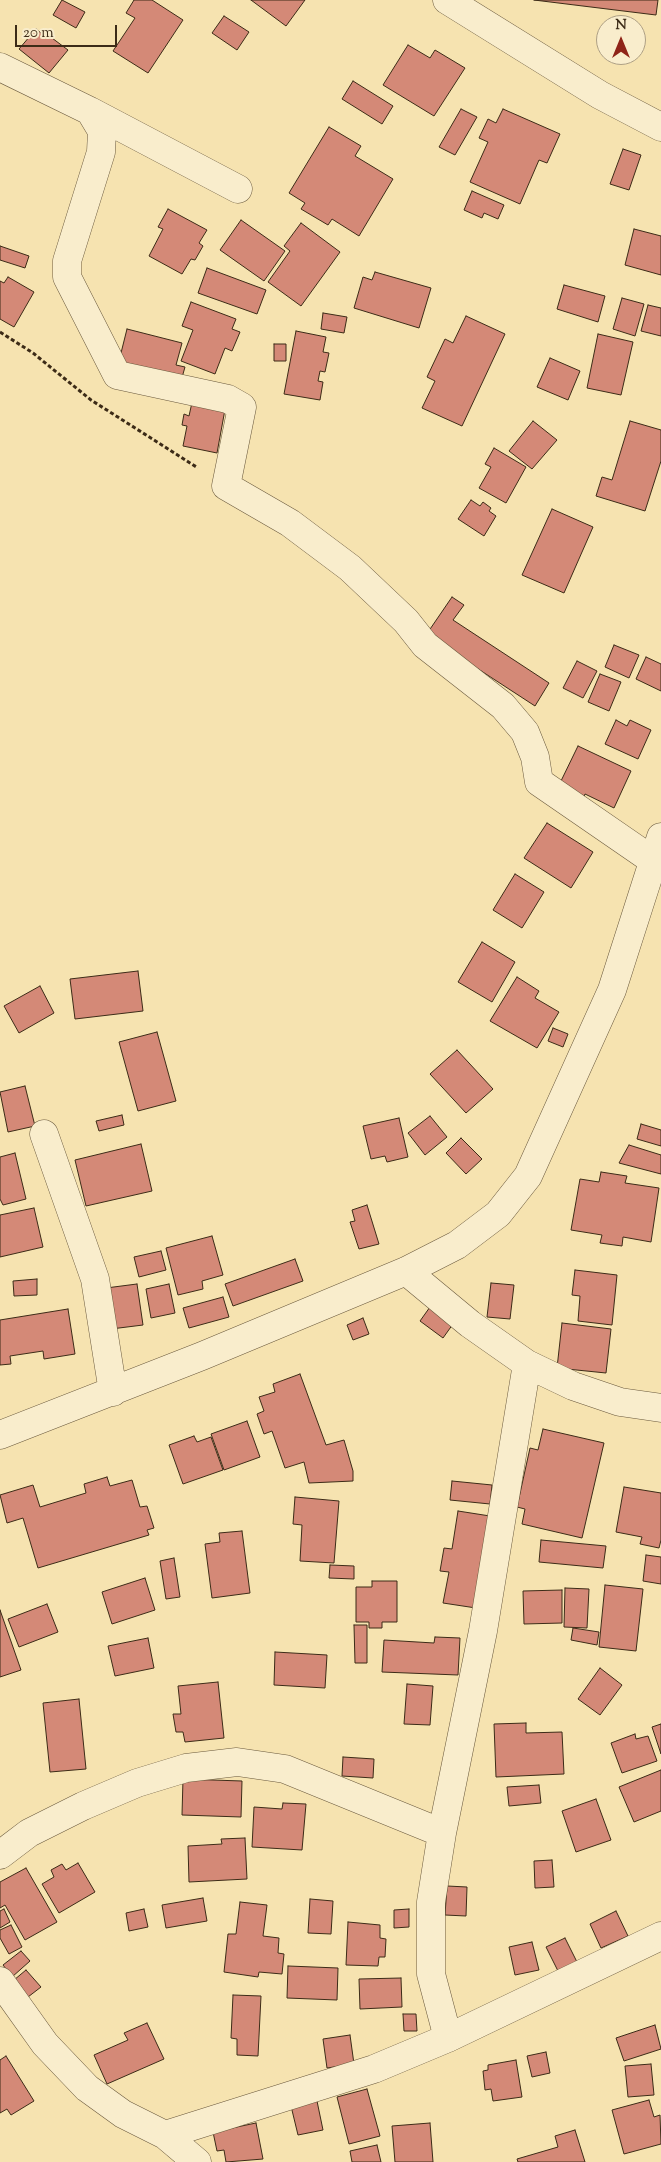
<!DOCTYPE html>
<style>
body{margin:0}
#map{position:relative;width:661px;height:2162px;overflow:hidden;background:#f6e3b0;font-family:"Sorts Mill Goudy",serif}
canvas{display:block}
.north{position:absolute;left:596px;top:15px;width:50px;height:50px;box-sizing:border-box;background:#f9edcc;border:1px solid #ad9f84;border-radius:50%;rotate:0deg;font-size:14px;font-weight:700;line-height:20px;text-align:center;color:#3c2b17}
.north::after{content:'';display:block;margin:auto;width:18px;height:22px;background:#8f2418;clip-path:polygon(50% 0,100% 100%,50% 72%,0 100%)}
.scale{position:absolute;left:15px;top:25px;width:102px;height:22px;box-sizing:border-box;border:2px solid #3c2b17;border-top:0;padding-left:6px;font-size:15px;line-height:18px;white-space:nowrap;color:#3c2b17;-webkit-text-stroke:4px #f9edcc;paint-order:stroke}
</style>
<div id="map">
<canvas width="661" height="2162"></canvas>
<div class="north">N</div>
<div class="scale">20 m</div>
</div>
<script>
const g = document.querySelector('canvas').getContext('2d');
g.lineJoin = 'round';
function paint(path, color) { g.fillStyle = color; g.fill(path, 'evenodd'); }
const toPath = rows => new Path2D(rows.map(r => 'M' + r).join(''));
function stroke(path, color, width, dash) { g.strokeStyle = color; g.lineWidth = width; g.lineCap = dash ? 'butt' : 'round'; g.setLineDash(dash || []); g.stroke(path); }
const building = toPath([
 [62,0,85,12,76,28,53,15,62,0],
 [134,0,152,0,183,20,148,73,113,51,135,18,126,13,134,0],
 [251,0,305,0,286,26,251,0],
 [534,0,658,0,656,15,534,0],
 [224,16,249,32,237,50,212,33,224,16],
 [36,29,46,37,48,35,68,50,49,73,19,49,36,29],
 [408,45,430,58,435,50,465,68,434,116,383,85,408,45],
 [353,81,393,106,382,124,342,99,353,81],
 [461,109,477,117,455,155,439,147,461,109],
 [503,109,560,134,547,163,539,160,520,204,470,182,488,142,479,138,488,119,496,123,503,109],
 [329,127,361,146,355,156,393,179,359,236,332,219,328,225,301,209,305,203,289,193,329,127],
 [623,149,641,155,629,190,610,184,623,149],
 [472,191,504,205,498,219,484,213,482,218,464,210,472,191],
 [168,209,207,230,199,243,203,246,195,260,191,259,182,274,149,256,163,229,158,227,168,209],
 [241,220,285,251,264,281,220,250,241,220],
 [301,223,340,252,301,306,268,282,290,251,284,246,301,223],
 [634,229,661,236,661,275,625,265,634,229],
 [0,246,29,256,25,268,0,260,0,246],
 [207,268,266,290,257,314,198,293,207,268],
 [375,272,431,288,419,328,354,308,363,277,372,280,375,272],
 [8,277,34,292,14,327,0,319,0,281,4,283,8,277],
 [564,285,605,296,598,322,557,309,564,285],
 [622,298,644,304,635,336,613,329,622,298],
 [191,302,236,319,232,329,240,332,232,351,225,348,215,374,181,361,193,330,182,326,191,302],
 [648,305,661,308,661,336,641,331,648,305],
 [323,313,347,317,344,333,321,329,323,313],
 [466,316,505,334,462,426,422,408,435,381,427,377,445,339,453,343,466,316],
 [127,329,182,343,176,365,185,367,181,381,118,365,127,329],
 [296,331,326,337,323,352,329,353,325,372,320,371,318,381,323,382,320,400,284,394,296,331],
 [598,334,633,342,621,395,587,388,598,334],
 [274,344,286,344,286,361,274,361,274,344],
 [550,358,580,371,568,400,537,387,550,358],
 [193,398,226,404,217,453,183,446,187,426,182,425,184,414,189,416,193,398],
 [533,421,557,440,532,469,509,451,533,421],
 [630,421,661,430,661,461,645,511,596,496,602,477,612,480,630,421],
 [494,448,526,467,506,503,479,488,491,467,485,464,494,448],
 [471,500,480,506,483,502,491,508,489,511,496,516,484,536,458,519,471,500],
 [552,509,593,527,564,593,522,575,552,509],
 [452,597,464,605,453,620,549,683,535,706,426,635,452,597],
 [614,645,639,655,629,678,605,667,614,645],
 [646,657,661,664,661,691,636,679,646,657],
 [577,661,597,671,583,698,563,688,577,661],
 [600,674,621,682,609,711,588,702,600,674],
 [616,720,627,726,630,720,651,730,638,759,605,744,616,720],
 [578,746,631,771,614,808,585,794,583,799,560,783,578,746],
 [547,823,593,852,571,888,524,858,547,823],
 [515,874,544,892,522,928,493,910,515,874],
 [482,942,515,962,492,1002,458,982,482,942],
 [138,971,143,1011,75,1019,70,979,138,971],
 [517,977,539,991,535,998,559,1012,537,1048,490,1021,517,977],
 [40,986,54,1013,19,1033,4,1006,40,986],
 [553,1028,568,1034,563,1047,548,1041,553,1028],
 [157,1032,176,1101,138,1111,119,1042,157,1032],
 [457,1050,493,1089,466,1113,430,1074,457,1050],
 [25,1086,35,1126,8,1132,0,1092,25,1086],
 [122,1115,124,1125,99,1131,96,1121,122,1115],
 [430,1116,447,1137,425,1155,408,1133,430,1116],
 [399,1118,408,1157,387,1162,385,1156,371,1159,363,1126,399,1118],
 [641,1124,661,1130,661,1146,637,1139,641,1124],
 [461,1138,482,1159,466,1174,446,1153,461,1138],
 [141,1144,152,1191,86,1206,75,1160,141,1144],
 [629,1145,661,1155,661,1174,619,1163,629,1145],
 [15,1153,26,1199,3,1205,0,1199,0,1157,15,1153],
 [601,1172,627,1176,625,1183,659,1188,651,1242,623,1237,622,1246,600,1243,602,1235,571,1230,580,1179,599,1182,601,1172],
 [367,1205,379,1244,359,1249,350,1222,355,1221,352,1210,367,1205],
 [34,1208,43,1247,0,1257,0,1215,34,1208],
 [212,1236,223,1275,202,1281,203,1289,178,1295,166,1248,212,1236],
 [161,1251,166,1270,139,1277,134,1257,161,1251],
 [295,1259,303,1281,233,1306,225,1284,295,1259],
 [575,1270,617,1275,612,1325,578,1321,580,1296,572,1295,575,1270],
 [37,1279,37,1295,14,1296,13,1281,37,1279],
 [491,1283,514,1285,510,1319,487,1317,491,1283],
 [137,1284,143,1325,111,1329,106,1288,137,1284],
 [169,1284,175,1313,151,1318,146,1289,169,1284],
 [223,1297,229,1317,189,1328,183,1308,223,1297],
 [430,1307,453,1324,443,1338,420,1321,430,1307],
 [68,1309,75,1354,44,1359,43,1351,10,1356,11,1364,0,1365,0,1320,68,1309],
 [363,1318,369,1334,353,1340,347,1325,363,1318],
 [562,1323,611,1329,606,1373,557,1368,562,1323],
 [300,1374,326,1445,344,1440,353,1471,353,1481,309,1483,304,1462,285,1468,272,1431,264,1434,257,1414,264,1411,259,1397,275,1392,273,1384,300,1374],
 [247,1421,260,1457,224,1470,211,1434,247,1421],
 [543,1429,604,1443,582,1538,522,1524,525,1509,517,1507,530,1448,538,1450,543,1429],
 [194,1436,197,1442,211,1437,223,1470,183,1484,169,1445,194,1436],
 [107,1477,110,1486,132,1480,140,1507,147,1506,154,1528,147,1530,149,1535,38,1568,23,1518,7,1523,0,1495,33,1485,40,1507,86,1493,84,1484,107,1477],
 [452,1481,492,1485,490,1504,450,1500,452,1481],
 [624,1487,661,1493,661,1540,659,1548,640,1544,642,1537,616,1532,624,1487],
 [295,1497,339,1501,334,1563,300,1561,302,1525,293,1524,295,1497],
 [458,1511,490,1516,476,1608,443,1603,449,1572,440,1571,444,1548,452,1549,458,1511],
 [242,1531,250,1593,212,1598,205,1544,220,1542,219,1533,242,1531],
 [541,1540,606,1546,603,1568,539,1562,541,1540],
 [646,1555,661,1557,661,1584,643,1581,646,1555],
 [174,1558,180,1597,166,1599,160,1561,174,1558],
 [330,1565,354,1566,354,1579,329,1578,330,1565],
 [145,1578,155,1610,112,1624,102,1592,145,1578],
 [372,1581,397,1581,397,1622,382,1622,382,1628,369,1628,369,1622,356,1622,356,1587,372,1587,372,1581],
 [605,1585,643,1589,636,1651,599,1647,605,1585],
 [565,1588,589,1589,587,1628,564,1627,565,1588],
 [562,1590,562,1623,524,1624,523,1591,562,1590],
 [47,1604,58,1632,19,1647,8,1619,47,1604],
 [0,1610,21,1670,0,1677,0,1610],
 [354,1625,367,1625,367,1663,355,1663,354,1625],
 [573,1628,599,1632,597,1645,571,1640,573,1628],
 [435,1637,460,1638,458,1675,382,1672,384,1640,434,1643,435,1637],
 [148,1638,154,1668,115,1676,108,1646,148,1638],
 [275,1652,327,1655,325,1688,274,1685,275,1652],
 [600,1668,622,1685,600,1715,578,1699,600,1668],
 [218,1682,224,1738,185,1742,183,1732,176,1732,173,1714,181,1714,178,1686,218,1682],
 [407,1684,433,1686,430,1725,404,1724,407,1684],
 [79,1699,86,1769,50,1772,43,1703,79,1699],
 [526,1723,526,1733,562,1732,564,1774,496,1777,494,1724,526,1723],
 [661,1724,661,1754,652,1727,661,1724],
 [635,1734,636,1739,648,1736,657,1761,622,1773,611,1743,635,1734],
 [343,1757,374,1759,373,1778,342,1776,343,1757],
 [661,1770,661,1811,634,1822,619,1787,661,1770],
 [183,1779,242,1781,241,1817,182,1815,183,1779],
 [539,1785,541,1803,509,1806,507,1787,539,1785],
 [596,1799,611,1840,576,1852,562,1811,596,1799],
 [283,1803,306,1804,302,1850,252,1847,254,1807,282,1809,283,1803],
 [245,1838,247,1879,189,1882,188,1846,222,1844,221,1839,245,1838],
 [552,1860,554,1887,535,1888,534,1861,552,1860],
 [78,1863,95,1892,59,1913,42,1884,54,1877,51,1870,62,1864,66,1870,78,1863],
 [26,1868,57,1922,25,1940,5,1905,0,1908,0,1882,26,1868],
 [447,1886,467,1887,466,1916,445,1915,447,1886],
 [203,1898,207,1921,166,1928,162,1905,203,1898],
 [310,1899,333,1901,331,1934,308,1933,310,1899],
 [240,1902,267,1905,263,1936,279,1938,278,1953,284,1954,282,1974,259,1972,258,1977,224,1972,228,1934,236,1934,240,1902],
 [4,1909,10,1922,0,1928,0,1911,4,1909],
 [144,1909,148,1927,129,1931,126,1913,144,1909],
 [409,1909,409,1927,394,1928,394,1910,409,1909],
 [616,1911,628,1936,601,1948,590,1924,616,1911],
 [348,1922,380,1925,380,1938,386,1939,385,1957,379,1957,378,1966,346,1965,348,1922],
 [11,1925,22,1947,9,1954,0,1938,0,1930,11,1925],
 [565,1938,580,1968,561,1977,546,1947,565,1938],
 [532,1942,539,1970,515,1975,509,1947,532,1942],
 [21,1951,30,1961,12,1977,3,1965,21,1951],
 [288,1966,338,1968,337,2000,287,1998,288,1966],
 [26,1970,41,1987,28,1997,14,1980,26,1970],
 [401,1978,402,2007,360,2009,359,1979,401,1978],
 [233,1995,261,1996,258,2056,237,2055,237,2039,231,2038,233,1995],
 [403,2014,416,2014,417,2031,404,2031,403,2014],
 [147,2023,164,2059,107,2084,94,2055,128,2040,124,2033,147,2023],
 [655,2025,661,2049,624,2061,616,2038,655,2025],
 [350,2035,354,2064,327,2068,323,2039,350,2035],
 [546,2052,550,2073,532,2077,527,2056,546,2052],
 [6,2056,34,2101,11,2115,7,2109,0,2113,0,2060,6,2056],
 [516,2060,522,2097,493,2101,491,2089,485,2090,483,2071,488,2070,488,2065,516,2060],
 [651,2064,654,2095,628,2097,625,2066,651,2064],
 [367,2089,380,2136,349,2144,337,2097,367,2089],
 [649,2100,654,2117,660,2115,661,2144,624,2154,612,2110,649,2100],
 [317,2101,323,2130,298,2135,291,2106,317,2101],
 [256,2123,263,2159,226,2162,224,2150,217,2151,213,2132,256,2123],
 [430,2123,433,2162,395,2162,392,2126,430,2123],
 [575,2130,585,2162,518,2162,517,2159,558,2147,555,2136,575,2130],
 [377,2145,381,2162,352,2162,350,2151,377,2145]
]);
paint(building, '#d48977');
stroke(building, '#3c2b17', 1);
const minor = toPath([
 [447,0,600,95,661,127],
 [0,67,90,111,102,131,101,152,67,261,67,277,117,375,228,399,242,407,226,486,290,523,350,568,406,621,425,645,503,706,525,732,535,757,539,782,661,866],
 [90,111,238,189],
 [44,1134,95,1279,113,1392],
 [406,1271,470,1324,527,1364,573,1386,620,1402,661,1408],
 [0,1435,202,1356,406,1271,457,1245,498,1214,528,1176,612,990,661,837],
 [0,1855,29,1833,83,1806,137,1783,186,1768,237,1762,285,1769,442,1833],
 [0,1981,45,2044,87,2088,123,2114,165,2135,197,2162],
 [448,2038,431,1974,431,1902,442,1833,483,1631,527,1364],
 [165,2135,374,2069,448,2038,661,1936]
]);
stroke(minor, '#6a593d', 29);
stroke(toPath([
 [0,332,33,353,91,400,198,468]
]), '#3c2b17', 3, [4, 2.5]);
stroke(minor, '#f9edcc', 28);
</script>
